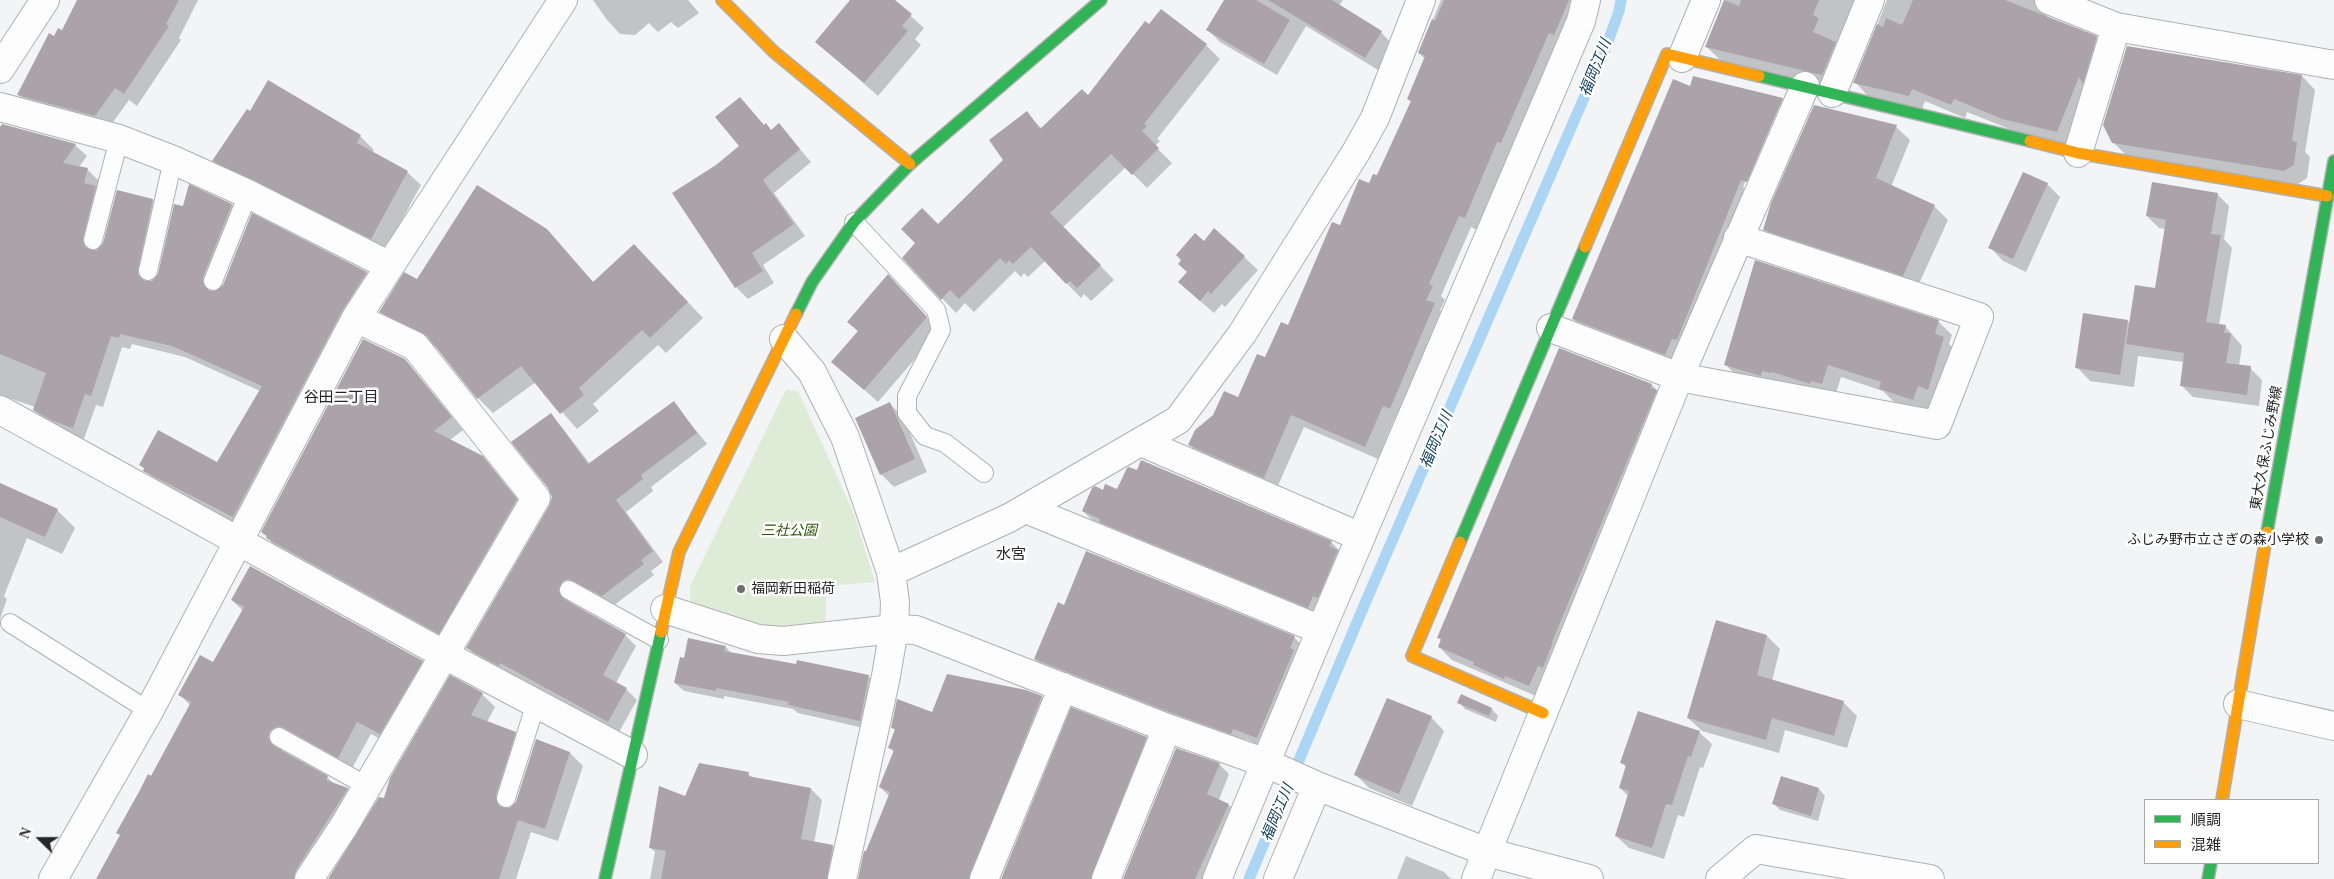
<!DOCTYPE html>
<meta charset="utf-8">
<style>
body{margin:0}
#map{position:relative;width:2334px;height:879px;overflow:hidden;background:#f3f4f5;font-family:"Times New Roman","Noto Sans JP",serif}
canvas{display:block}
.legend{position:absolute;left:2144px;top:799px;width:175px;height:65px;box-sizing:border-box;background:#fff;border:1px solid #a8a8a9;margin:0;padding:6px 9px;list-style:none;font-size:15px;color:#262627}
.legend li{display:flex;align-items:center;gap:10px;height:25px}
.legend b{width:25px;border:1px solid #a8a8a9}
.north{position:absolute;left:15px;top:814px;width:50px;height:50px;-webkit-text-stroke:4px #fff;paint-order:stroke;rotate:292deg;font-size:14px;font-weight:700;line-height:20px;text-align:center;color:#262627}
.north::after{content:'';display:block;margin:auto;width:18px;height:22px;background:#262627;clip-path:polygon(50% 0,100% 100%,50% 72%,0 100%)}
</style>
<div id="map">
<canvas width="2334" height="879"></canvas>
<ul class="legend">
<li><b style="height:6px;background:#30b455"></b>順調</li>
<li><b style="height:6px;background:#ff9f0a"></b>混雑</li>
</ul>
<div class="north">N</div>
</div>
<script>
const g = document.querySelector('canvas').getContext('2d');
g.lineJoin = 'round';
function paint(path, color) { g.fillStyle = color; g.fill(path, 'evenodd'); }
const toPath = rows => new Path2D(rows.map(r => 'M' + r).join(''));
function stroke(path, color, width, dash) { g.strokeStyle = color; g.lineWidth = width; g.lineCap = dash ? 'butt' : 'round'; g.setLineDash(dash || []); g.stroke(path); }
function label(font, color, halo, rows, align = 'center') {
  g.font = font + ' "Times New Roman","Noto Sans JP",serif'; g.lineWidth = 5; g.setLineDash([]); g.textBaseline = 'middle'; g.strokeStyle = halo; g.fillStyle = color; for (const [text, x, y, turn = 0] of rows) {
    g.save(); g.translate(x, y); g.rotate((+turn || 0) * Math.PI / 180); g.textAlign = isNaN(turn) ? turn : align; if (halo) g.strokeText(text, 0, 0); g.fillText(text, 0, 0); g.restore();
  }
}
paint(toPath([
 [786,390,798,391,854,514,875,582,827,586,825,627,765,630,690,608,690,586]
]), '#deebd7');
paint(toPath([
 [79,0,198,0,179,38,181,40,137,106,129,100,108,129,32,108,19,95,55,38,63,31],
 [593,0,688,0,699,13,678,28,671,22,658,32,649,23,635,35,620,34,607,20],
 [862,0,893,0,924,28,915,39,921,45,878,96,817,42],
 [1226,0,1343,0,1339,6,1381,32,1393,45,1378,70,1306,26,1277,75,1220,42,1208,30],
 [1441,0,1578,0,1477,230,1471,227,1441,296,1445,300,1440,310,1446,317,1403,421,1395,418,1378,459,1304,427,1276,490,1202,458,1190,445,1239,399,1288,327,1340,227,1370,184,1378,177,1412,102,1408,98,1425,59,1419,53],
 [1725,0,1875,0,1836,88,1720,60,1707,47],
 [1887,0,2055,0,2047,8,2047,17,2096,37,2110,51,2071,145,2017,132,1967,112,1965,118,1925,101,1922,109,1868,96,1855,82],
 [1162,11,1206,45,1220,59,1157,139,1160,141,1155,146,1172,163,1147,188,1126,167,1063,227,1114,280,1091,301,1084,294,1081,298,1045,261,1028,277,1024,273,1021,277,1015,271,974,312,965,303,956,313,904,258,1005,160,1027,113,1042,129,1088,97],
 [2302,76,2315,90,2305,152,2310,157,2307,178,2298,184,2126,155,2113,142],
 [269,82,360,136,374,150,372,153,407,172,421,185,385,251,227,174,214,161,251,113],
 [1690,87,1782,99,1795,112,1678,367,1586,332,1573,319],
 [1778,106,1781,106,1745,188,1743,187],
 [1814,107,1896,127,1910,140,1891,187,1934,206,1948,220,1917,288,1778,243,1765,230],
 [766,125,772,131,779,125,811,162,774,193,805,236,763,265,774,283,748,299,736,287,717,166],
 [0,130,75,145,87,156,79,167,87,169,99,181,97,188,107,198,93,251,97,251,153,200,164,212,149,282,152,282,159,274,190,186,232,205,243,217,214,294,224,286,252,215,367,273,378,285,245,528,156,482,141,465,217,464,260,391,185,357,132,344,130,349,122,347,103,407,96,405,84,439,66,433,46,422,34,410,35,407,0,395],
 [2047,184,2060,197,2026,272,2003,261,1990,247],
 [2217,194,2229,206,2224,239,2232,248,2219,325,2225,326,2242,346,2239,366,2250,368,2262,380,2259,406,2193,397,2181,385,2184,362,2138,356,2134,387,2090,381,2077,367,2084,315,2128,321,2130,324,2156,290,2165,229,2159,228,2147,216],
 [546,230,594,283,649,261,703,318,666,353,658,345,593,404,599,411,577,429,536,382,493,413,478,398,438,348,396,327,380,311,417,280],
 [1215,230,1258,270,1225,307,1222,304,1214,313,1193,295,1188,272],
 [1755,261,1939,322,1952,335,1949,344,1956,351,1941,402,1931,399,1927,413,1894,402,1883,391,1841,377,1835,396,1739,378,1725,364],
 [901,289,939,331,878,402,833,362,859,332,849,322],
 [404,360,463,430,450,440,482,457,529,512,451,645,279,550,262,532],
 [1652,385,1665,398,1543,699,1452,660,1439,647,1442,641,1438,637],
 [674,403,707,444,651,487,653,491,626,512,663,562,651,571,654,575,613,606,574,592,569,601,570,604,625,635,636,646,616,683,626,689,637,700,619,732,512,674,510,676,479,659,468,648,551,506,553,497,550,415,561,426,590,464],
 [890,404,903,417,927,472,894,487,881,474],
 [0,483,57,510,75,528,62,554,27,538,4,596,7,599,0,619],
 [1103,491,1117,491,1331,542,1341,552,1318,617,1110,531,1104,526,1093,521,1083,511],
 [232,600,422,662,435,675,393,746,371,734,351,770,282,746,282,752,327,777,334,784,348,789,360,802,312,879,97,879,191,706,180,695,213,664,243,611],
 [1767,636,1780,649,1772,681,1843,702,1857,716,1847,748,1785,730,1779,753,1702,731,1688,718],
 [1294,637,1306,649,1268,749,1245,739,1243,745,1047,670,1035,659],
 [689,640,726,647,732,654,797,666,798,662,869,677,877,685,868,729,798,713,793,709,724,696,724,699,684,691,675,683,685,659],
 [1025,691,1042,697,1052,707,981,879,858,879,865,852,867,852,890,797,880,787,894,752,890,748,896,731,892,727,932,713],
 [482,694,495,707,487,722,515,733,528,746,508,811,517,802,537,741,570,753,583,766,558,841,531,832,516,879,329,879,385,800],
 [1462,696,1492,709,1498,716,1496,722,1465,709,1459,702],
 [1431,717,1444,731,1412,806,1369,788,1356,775],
 [1699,732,1712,744,1703,768,1700,767,1684,817,1678,815,1664,859,1629,848,1616,836,1628,796,1620,788,1627,768,1622,763],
 [1146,738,1156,748,1103,879,1002,879],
 [1219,764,1229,774,1219,800,1229,805,1239,815,1213,879,1124,879],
 [748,773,752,778,811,789,822,800,814,843,833,846,844,858,840,879,650,879,655,852,650,847,685,797],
 [1819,789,1825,796,1818,821,1780,810,1774,804],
 [1406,856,1444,872,1451,879,1397,879]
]), '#0003');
stroke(toPath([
 [1249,879,1366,601,1606,47,1619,11,1621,0]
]), '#abd5f4', 11);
paint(toPath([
 [77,0,179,0,166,24,169,26,124,94,115,88,95,116,17,95,49,33,54,36,58,28,62,30],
 [850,0,895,0,912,14,902,26,908,31,864,83,815,42],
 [1224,0,1256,0,1290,20,1264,64,1206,30],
 [1268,0,1332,0,1382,31,1365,58],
 [1444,0,1569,0,1554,35,1549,33,1501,143,1497,142,1465,218,1459,216,1429,284,1433,286,1426,300,1435,303,1390,409,1383,406,1365,447,1291,415,1264,478,1188,445,1195,430,1213,415,1224,391,1238,397,1257,354,1265,357,1281,322,1288,325,1332,222,1340,225,1359,179,1369,183,1373,174,1377,175,1411,101,1407,99,1425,56,1418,53,1432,19,1435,21],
 [1724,0,1739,6,1741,0,1819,0,1813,15,1819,18,1813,32,1836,42,1822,75,1705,47],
 [1913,0,2005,0,2097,36,2083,84,2079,77,2057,132,2002,119,1954,99,1951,105,1912,89,1909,96,1853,83,1877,24,1883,27,1886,18,1902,25],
 [1161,9,1207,44,1144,124,1147,126,1142,131,1159,148,1132,175,1111,154,1050,213,1101,265,1077,288,1070,281,1066,284,1031,247,1013,264,1009,260,1006,264,1000,258,959,299,950,290,941,300,902,258,915,243,901,229,922,208,938,224,1003,160,989,140,1027,111,1040,129,1082,89,1088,95,1145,21,1149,24],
 [2127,46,2302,75,2292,141,2297,142,2294,165,2284,171,2112,143,2103,125],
 [1693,76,1783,98,1747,182,1741,180,1677,340,1672,339,1665,355,1572,319,1673,79,1690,86],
 [268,80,361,135,357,143,408,171,371,239,212,161,247,109,250,111],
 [740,97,764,125,766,123,771,130,779,123,800,149,763,180,794,224,752,253,763,271,735,288,672,193,716,165,739,146,715,117],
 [1814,105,1897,125,1876,178,1935,205,1903,276,1763,230,1771,203],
 [2,124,76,144,63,163,88,168,84,183,96,186,83,238,85,247,90,250,96,250,103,243,117,190,153,199,138,269,138,275,145,281,152,281,158,274,174,204,183,206,189,184,232,204,203,277,203,283,209,291,215,291,223,285,252,213,367,272,342,311,233,517,143,471,144,468,139,465,158,430,217,462,262,386,172,346,120,334,119,338,111,336,91,396,85,394,73,428,53,421,33,410,46,373,0,354,0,127],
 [2023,172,2048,183,2013,259,1988,248],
 [2152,182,2218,193,2211,234,2221,235,2206,322,2226,325,2224,333,2231,333,2226,363,2251,366,2247,395,2180,386,2184,353,2126,344,2135,285,2155,288,2166,220,2146,216],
 [477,185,547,229,593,282,634,244,688,302,650,338,642,330,579,388,584,395,560,414,521,366,477,399,427,336,379,312,404,272,417,279],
 [1214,228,1245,256,1211,294,1208,291,1200,301,1178,282,1187,272,1178,264,1181,260,1176,255,1195,233,1204,241],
 [1755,260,1939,320,1935,334,1944,337,1928,390,1918,386,1913,400,1879,389,1881,382,1828,365,1822,384,1811,381,1810,384,1772,372,1771,373,1762,371,1761,376,1724,365],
 [888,274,927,317,864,390,831,362,858,331,847,322],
 [2083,313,2128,320,2120,375,2075,368],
 [363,339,405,359,452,417,434,431,483,456,517,499,439,634,266,538,267,536,261,532],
 [1559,348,1652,384,1651,388,1657,390,1552,642,1553,642,1543,668,1538,666,1529,686,1505,676,1504,679,1473,665,1474,662,1438,647,1441,639,1437,638],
 [674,401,697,433,641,475,643,479,616,500,653,551,641,560,644,564,602,596,569,579,563,581,558,590,564,599,626,634,603,675,627,688,608,722,500,663,499,666,466,648,549,506,552,497,548,488,511,442,551,413,588,464],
 [890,402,915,459,880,475,855,418],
 [1141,460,1332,541,1329,546,1338,550,1318,598,1313,596,1308,608,1099,522,1100,519,1082,511,1092,488,1095,486,1103,490,1105,484,1117,489,1127,468,1129,467,1137,470],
 [0,483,58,509,45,537,0,517],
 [1086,551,1295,636,1290,648,1294,650,1257,738,1233,729,1231,734,1172,713,1034,659,1058,602,1064,605],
 [250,566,423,661,380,734,357,722,338,758,284,728,278,726,270,731,268,738,274,746,328,776,326,780,348,788,296,870,294,879,96,879,120,835,116,833,140,790,148,774,151,776,191,702,178,695,200,655,213,662,244,607,231,600],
 [1716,620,1767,635,1757,675,1844,701,1834,736,1772,718,1766,740,1687,718],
 [688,638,726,646,724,651,796,664,797,660,869,675,860,721,788,705,789,702,716,688,716,691,674,683,680,657,684,658],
 [947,674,1026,690,1042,696,969,879,858,879,864,851,866,851,890,792,879,787,894,750,888,748,895,729,891,728,897,699,932,712],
 [450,675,483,693,471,715,516,732,496,795,499,805,509,808,516,802,536,739,570,752,545,829,518,820,499,879,328,879,379,797,384,798,390,778],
 [1461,694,1492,708,1489,716,1457,703],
 [1387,698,1432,716,1399,794,1354,775],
 [1071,707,1147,737,1091,879,1001,879],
 [1638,711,1700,731,1691,757,1688,756,1672,805,1666,804,1652,848,1615,836,1629,791,1619,788,1626,765,1620,763],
 [1176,748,1220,763,1207,794,1229,804,1195,879,1123,879],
 [699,763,749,772,748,776,811,788,801,839,833,845,827,879,661,879,666,851,649,848,659,786,685,796],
 [1781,776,1819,788,1811,816,1772,804]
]), '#aca3aa');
const lane = toPath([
 [854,222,936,310,941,330,907,396,907,413,925,436,945,443,984,473],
 [93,240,119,139],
 [148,271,173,160],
 [213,281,248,194],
 [569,590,659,640],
 [10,623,149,711],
 [279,737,367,786],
 [506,798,536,703]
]);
const street = toPath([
 [2049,0,2116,27,2334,65],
 [1682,58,1706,0],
 [0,69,45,0],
 [1832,93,1870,0],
 [0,107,119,139,173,160,248,194,390,266],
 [2078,153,2116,27],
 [1551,328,1679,377,1937,425,1979,317,1738,238],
 [784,339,812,372,845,437,891,572,895,602,894,629,886,676,842,879],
 [0,410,445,655,633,755],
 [1141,442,1361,537],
 [1026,509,1321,630],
 [891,572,1009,518,1178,420,1242,334,1356,152,1375,118,1421,0],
 [665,609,758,639,783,641,894,629,916,630,1167,728,1266,763,1317,786,1487,852,1589,879],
 [2238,704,2334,726],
 [53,879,149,711,356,318,563,0],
 [309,879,344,826,536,498,415,346,356,318],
 [984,879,1063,687],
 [1106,879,1167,728],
 [1217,879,1321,630,1581,21,1586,0],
 [1278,879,1317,786],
 [1476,879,1679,377,1805,86],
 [1720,879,1756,849,1930,879]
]);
const fast = toPath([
 [1759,76,2030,141],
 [796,314,812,282,854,222,910,164,1101,0],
 [2267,532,2334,161],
 [1460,542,1585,247],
 [605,879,661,632],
 [2208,879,2211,863]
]);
const slow = toPath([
 [722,0,774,52,910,164],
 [2030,141,2078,153,2327,196],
 [1585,247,1667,54,1759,76],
 [1460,542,1412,656,1543,713],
 [661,632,679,552,796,314],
 [2222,800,2267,532]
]);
stroke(lane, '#afb0b1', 20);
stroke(street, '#afb0b1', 30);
stroke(fast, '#afb0b1', 14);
stroke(slow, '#afb0b1', 14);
stroke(lane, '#fdfdfe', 18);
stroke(street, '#fdfdfe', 28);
stroke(fast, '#30b455', 11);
stroke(slow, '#ff9f0a', 11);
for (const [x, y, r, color] of [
 [2319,540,5,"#6e6e6f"],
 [741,589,5,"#6e6e6f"]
]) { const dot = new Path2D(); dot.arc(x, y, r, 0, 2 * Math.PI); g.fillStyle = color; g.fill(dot); stroke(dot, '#fff', 2); }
label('14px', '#262627', '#fff', [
 ["東大久保ふじみ野線",2267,448,-80]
]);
label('italic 14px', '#2a5400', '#fff', [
 ["三社公園",789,531]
]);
label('14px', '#262627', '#fff', [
 ["ふじみ野市立さぎの森小学校",2309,540],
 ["福岡新田稲荷",751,589,"left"]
], 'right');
label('italic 15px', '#0a3b57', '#fff', [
 ["福岡江川",1596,68,-68],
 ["福岡江川",1437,440,-67],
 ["福岡江川",1278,813,-67]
]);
label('15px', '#262627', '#fff', [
 ["谷田二丁目",341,398],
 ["水宮",1011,555]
]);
</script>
